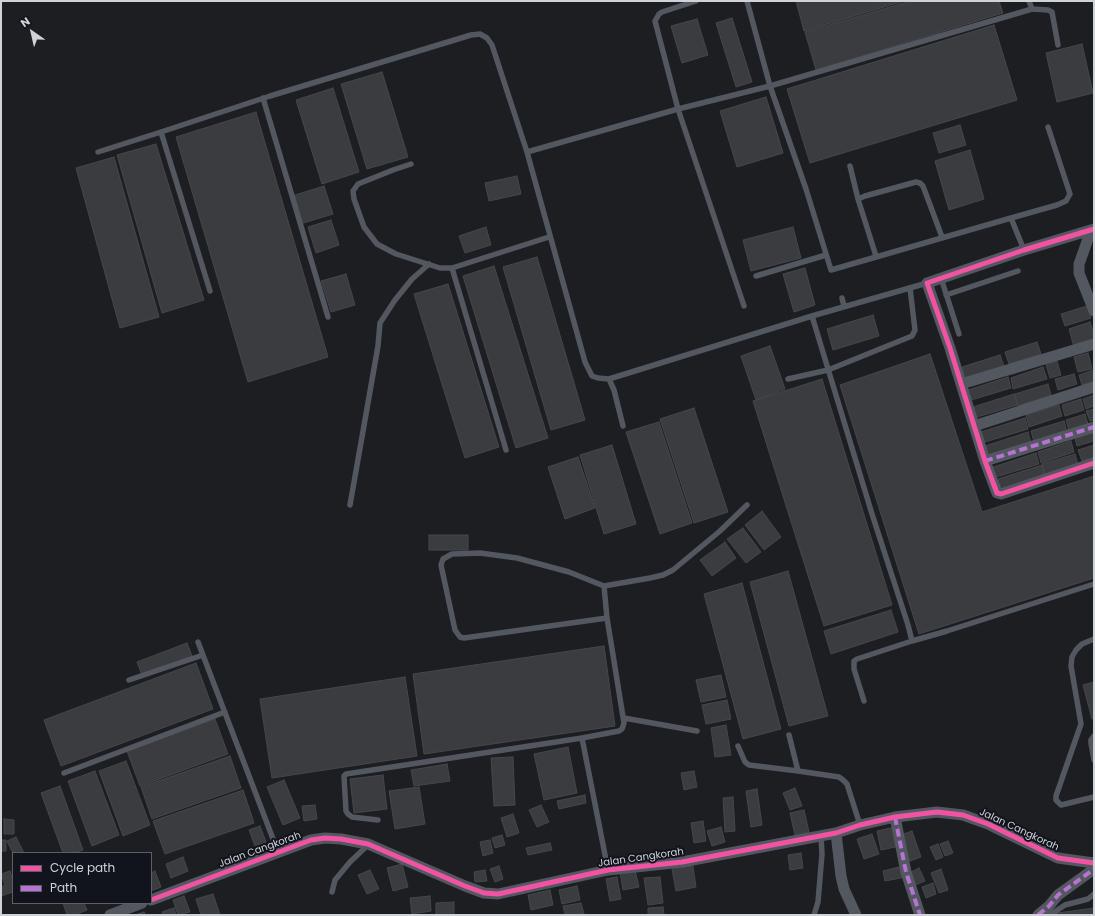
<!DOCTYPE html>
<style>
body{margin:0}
#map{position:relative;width:1095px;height:916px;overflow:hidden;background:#1d1e22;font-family:Poppins,sans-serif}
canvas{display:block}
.frame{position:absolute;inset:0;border:2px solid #cfd2d7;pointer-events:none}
.legend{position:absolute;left:12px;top:852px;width:140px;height:52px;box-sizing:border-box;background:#11141c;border:1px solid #5d6067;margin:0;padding:5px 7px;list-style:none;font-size:12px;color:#cfd2d7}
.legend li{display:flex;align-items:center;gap:8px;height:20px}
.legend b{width:20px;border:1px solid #5d6067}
.north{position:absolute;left:12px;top:12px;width:40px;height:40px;-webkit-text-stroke:3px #11141c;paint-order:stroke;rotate:326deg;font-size:11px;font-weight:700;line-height:16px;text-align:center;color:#cfd2d7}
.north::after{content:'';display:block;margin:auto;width:14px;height:18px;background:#cfd2d7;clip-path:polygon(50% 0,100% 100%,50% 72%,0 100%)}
</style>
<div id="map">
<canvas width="1095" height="916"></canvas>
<div class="frame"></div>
<ul class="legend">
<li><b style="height:5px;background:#f153a3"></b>Cycle path</li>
<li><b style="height:5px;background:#b673d3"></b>Path</li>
</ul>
<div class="north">N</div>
</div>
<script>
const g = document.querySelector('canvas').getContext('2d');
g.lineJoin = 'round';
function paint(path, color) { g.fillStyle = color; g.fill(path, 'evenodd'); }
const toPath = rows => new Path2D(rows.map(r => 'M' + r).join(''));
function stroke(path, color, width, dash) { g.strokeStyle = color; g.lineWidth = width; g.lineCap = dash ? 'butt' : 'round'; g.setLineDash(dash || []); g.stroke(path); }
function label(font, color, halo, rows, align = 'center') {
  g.font = font + ' Poppins,sans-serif'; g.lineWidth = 4; g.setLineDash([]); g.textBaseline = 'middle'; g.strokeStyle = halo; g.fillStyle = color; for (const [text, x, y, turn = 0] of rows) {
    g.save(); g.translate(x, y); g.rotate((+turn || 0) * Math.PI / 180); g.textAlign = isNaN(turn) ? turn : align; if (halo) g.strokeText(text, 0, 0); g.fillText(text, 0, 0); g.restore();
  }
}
const building = toPath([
 [796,1,904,1,804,31,796,1],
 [910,1,999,1,1003,13,816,70,805,32,910,1],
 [732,18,752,82,736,87,716,23,732,18],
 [697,19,708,55,682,63,671,26,697,19],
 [994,25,1017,100,810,163,787,89,994,25],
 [1082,44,1093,93,1057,102,1046,53,1082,44],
 [382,72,408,157,367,169,341,84,382,72],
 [333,88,359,172,322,184,296,100,333,88],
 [766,97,783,153,737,167,720,111,766,97],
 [256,112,328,357,248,382,176,137,256,112],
 [960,125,966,145,939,153,933,133,960,125],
 [156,144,204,300,162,313,117,155,156,144],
 [970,150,984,199,949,210,935,161,970,150],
 [114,157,159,317,120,328,76,168,114,157],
 [517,176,521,194,489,201,485,183,517,176],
 [324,186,333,214,300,224,292,196,324,186],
 [331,220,339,245,316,253,308,227,331,220],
 [486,227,491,245,465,253,459,236,486,227],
 [793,227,801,258,751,271,743,240,793,227],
 [537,257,585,420,551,430,503,267,537,257],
 [494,266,548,438,516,448,463,276,494,266],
 [805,268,815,305,794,312,783,274,805,268],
 [346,274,355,305,331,312,321,281,346,274],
 [448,284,499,447,465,458,414,294,448,284],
 [1087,306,1091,318,1065,326,1061,314,1087,306],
 [873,315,879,336,833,350,827,329,873,315],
 [1090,322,1094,334,1094,340,1074,347,1069,329,1090,322],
 [1037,342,1041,354,1009,364,1005,352,1037,342],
 [770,346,785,389,756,400,741,356,770,346],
 [1088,353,1092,369,1078,372,1074,357,1088,353],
 [930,354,982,512,1094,476,1094,578,919,634,840,385,930,354],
 [1000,355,1005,369,967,381,962,367,1000,355],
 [1057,361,1061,375,1050,378,1046,365,1057,361],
 [1043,367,1047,379,1013,389,1011,378,1043,367],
 [1094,370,1094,381,1082,385,1079,375,1094,370],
 [1074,374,1077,384,1058,390,1055,379,1074,374],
 [1008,377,1011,388,968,401,965,391,1008,377],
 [822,379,892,605,824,626,753,401,822,379],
 [1048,384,1051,395,1018,406,1015,394,1048,384],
 [1014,394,1017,405,974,418,970,408,1014,394],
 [1094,395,1094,406,1086,409,1083,399,1094,395],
 [1081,399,1084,410,1065,416,1062,405,1081,399],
 [1059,405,1062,416,1029,427,1026,415,1059,405],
 [694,408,728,512,694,523,660,419,694,408],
 [1094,409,1094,420,1090,421,1086,411,1094,409],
 [1085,414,1088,424,1069,431,1066,420,1085,414],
 [1025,418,1028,429,985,442,981,432,1025,418],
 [1064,421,1067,432,1034,442,1031,431,1064,421],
 [659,422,692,523,660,534,626,432,659,422],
 [1092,429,1094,441,1077,446,1074,435,1092,429],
 [1028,432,1031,443,988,457,985,446,1028,432],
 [1071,441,1074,452,1041,463,1038,452,1071,441],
 [612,445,636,524,604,534,580,455,612,445],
 [1094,445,1094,457,1082,461,1078,450,1094,445],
 [1036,453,1039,464,996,477,993,467,1036,453],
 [1075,454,1078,465,1045,476,1042,464,1075,454],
 [578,457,595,508,565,519,548,467,578,457],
 [1042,465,1044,476,1001,489,998,479,1042,465],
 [762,511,781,537,764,550,745,525,762,511],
 [743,528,761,552,746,563,727,539,743,528],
 [429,535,468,535,468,550,429,550,429,535],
 [725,542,736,558,712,576,700,560,725,542],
 [788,571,828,716,789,726,750,582,788,571],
 [742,583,781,729,743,739,704,594,742,583],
 [891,610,898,632,831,654,824,631,891,610],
 [187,643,192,656,142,675,137,662,187,643],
 [604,646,615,726,424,754,413,674,604,646],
 [196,663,213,709,61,766,44,720,196,663],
 [721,675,726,697,701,702,696,680,721,675],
 [405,677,417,756,272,778,260,699,405,677],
 [1094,682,1094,719,1092,719,1083,685,1094,682],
 [727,700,731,719,706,724,702,705,727,700],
 [215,719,228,754,140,786,127,751,215,719],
 [726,725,731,755,715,757,711,728,726,725],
 [568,747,577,793,544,800,534,754,568,747],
 [230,756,241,788,152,819,141,787,230,756],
 [513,757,515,805,494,806,491,758,513,757],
 [126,761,150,825,123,836,99,771,126,761],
 [447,764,450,781,414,786,411,770,447,764],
 [95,771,119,835,92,846,68,781,95,771],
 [694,771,697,787,684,790,681,773,694,771],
 [383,775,387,809,354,813,350,779,383,775],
 [284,780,300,818,283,825,267,787,284,780],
 [60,786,83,850,75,853,63,853,41,793,60,786],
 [419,787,425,824,395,829,389,791,419,787],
 [795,788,802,806,790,810,783,793,795,788],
 [757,789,762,825,751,827,746,791,757,789],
 [243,790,254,823,165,854,153,821,243,790],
 [585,795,586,803,559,809,557,801,585,795],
 [733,797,735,831,725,832,723,798,733,797],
 [315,805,317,819,304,821,302,806,315,805],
 [541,805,549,822,537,827,529,810,541,805],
 [804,810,809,832,795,835,790,813,804,810],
 [513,814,519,833,507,837,501,818,513,814],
 [4,819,14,820,14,834,4,834,4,819],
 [703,821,706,841,694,843,691,823,703,821],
 [260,826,266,842,255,846,249,830,260,826],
 [721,827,725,842,712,846,707,831,721,827],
 [895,827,900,846,881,850,877,831,895,827],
 [912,831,921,857,910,861,901,835,912,831],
 [872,834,879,854,864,859,857,839,872,834],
 [502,835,505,845,495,848,492,838,502,835],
 [16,837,24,853,13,853,7,841,16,837],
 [1,840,6,840,6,851,1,851,1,840],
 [490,840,493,853,483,856,480,842,490,840],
 [948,841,953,853,945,856,940,844,948,841],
 [550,843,552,850,528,855,526,848,550,843],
 [938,844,943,857,936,860,930,847,938,844],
 [801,853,803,868,790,870,788,855,801,853],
 [183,857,188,871,171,878,166,864,183,857],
 [402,864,408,887,393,891,387,868,402,864],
 [499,866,503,879,495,882,490,869,499,866],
 [693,866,696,887,676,891,672,869,693,866],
 [903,866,906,877,885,881,883,871,903,866],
 [919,868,925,881,915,885,909,873,919,868],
 [941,869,948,890,939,893,931,873,941,869],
 [370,870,379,889,367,894,358,875,370,870],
 [485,870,487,881,475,882,474,872,485,870],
 [635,870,639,887,623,890,620,873,635,870],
 [10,871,13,880,13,892,1,896,1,887,5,885,1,874,10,871],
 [155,871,161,887,151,891,151,873,155,871],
 [617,877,621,899,610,901,606,879,617,877],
 [660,877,663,903,648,905,644,878,660,877],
 [933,883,936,894,926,898,922,887,933,883],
 [577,886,580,900,562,904,559,890,577,886],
 [550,890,553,905,531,910,528,895,550,890],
 [213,894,220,915,201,915,196,899,213,894],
 [184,896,190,912,178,915,173,900,184,896],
 [430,896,431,911,412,914,410,898,430,896],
 [454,902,454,915,436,915,436,903,454,902],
 [63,903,84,903,87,910,74,915,67,915,63,903],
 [581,903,584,914,565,915,563,906,581,903],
 [663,907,664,915,648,915,648,908,663,907],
 [174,908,176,915,163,915,162,912,174,908],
 [1094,908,1094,915,1050,915,1050,914,1094,908],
 [144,912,146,915,135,915,144,912]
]);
paint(building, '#3b3c3f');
stroke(building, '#46474b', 1);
stroke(toPath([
 [696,1,662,12,659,14,655,21,678,109,744,306],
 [747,1,770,86,806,189,831,270,1011,218,1024,250],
 [1029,1,1032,9,1048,10,1052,12,1058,45],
 [263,98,328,317],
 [161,132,210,291],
 [98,152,161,132,270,96,471,35,480,34,487,38,492,45,527,152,585,362,592,376,598,378,609,379,812,316,927,283],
 [527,152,678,109,770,86,1032,9],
 [411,164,393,170,358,184,353,191,354,199,364,227,377,244,396,254,440,268,452,268,549,237],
 [850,166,858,199],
 [1011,218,1057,205,1066,201,1070,194,1048,127],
 [876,256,858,199,865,196,916,182,920,183,923,186,942,237],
 [452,268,506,450],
 [756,276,826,255],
 [941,278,959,334],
 [946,295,1018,271],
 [842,298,844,306],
 [812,316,872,514,908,625,912,641,947,631,1094,584],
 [609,379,614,390,623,426],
 [788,379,828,370,912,336,915,330,910,288],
 [350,505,378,346,380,323,395,300,412,279,429,264],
 [604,586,569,572,517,558,480,553,452,554,443,559,441,565,455,630,460,637,464,638,607,618],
 [1094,639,1082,644,1076,650,1072,657,1071,666,1081,724,1056,796,1056,800,1061,805,1094,797],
 [198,642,278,852],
 [129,680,203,655],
 [864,701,854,669,854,661,857,659,912,641],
 [624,718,697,731],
 [789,735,798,771,839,777,843,780,847,784,860,825],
 [1094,736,1091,740,1091,743,1094,760],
 [738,746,745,762,749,765,798,771],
 [64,773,225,712],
 [378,820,352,817,348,814,346,811,344,776,346,774,582,738],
 [608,870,582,738,619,731,622,729,624,723,607,618,604,586,650,578,663,575,673,570,720,531,747,505],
 [332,892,335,880,350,862,368,845],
 [814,915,818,902,822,854,821,836],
 [1050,915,1065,905,1088,899,1094,894]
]), '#535760', 5.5);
stroke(toPath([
 [1094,229,1024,250,927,283,950,348,985,461,997,493,1001,494,1094,463],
 [1091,230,1083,253,1079,264,1079,273,1094,311],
 [961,384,1094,344],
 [974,426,1094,387],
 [985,461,1094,427],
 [895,817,906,872,920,915],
 [836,833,841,876,844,889,856,915],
 [151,900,311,840,325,838,341,839,368,844,465,886,484,893,498,894,608,870,682,862,836,833,860,825,895,817,937,812,963,815,988,824,1058,858,1094,863],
 [110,915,142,903],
 [1038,915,1049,906,1058,895,1094,869]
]), '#535760', 11);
stroke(toPath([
 [985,461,1094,427],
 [895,817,906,872,920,915],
 [1038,915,1049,906,1058,895,1094,869]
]), '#b673d3', 4, [8, 4]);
stroke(toPath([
 [1094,229,1024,250,927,283,950,348,985,461,997,493,1001,494,1094,463],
 [151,900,311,840,325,838,341,839,368,844,465,886,484,893,498,894,608,870,682,862,836,833,860,825,895,817,937,812,963,815,988,824,1058,858,1094,863]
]), '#f153a3', 5);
label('10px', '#cfd2d7', '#11141c', [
 ["Jalan Cangkorah",1019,830,25],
 ["Jalan Cangkorah",260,850,-20],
 ["Jalan Cangkorah",641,858,-8]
]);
</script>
